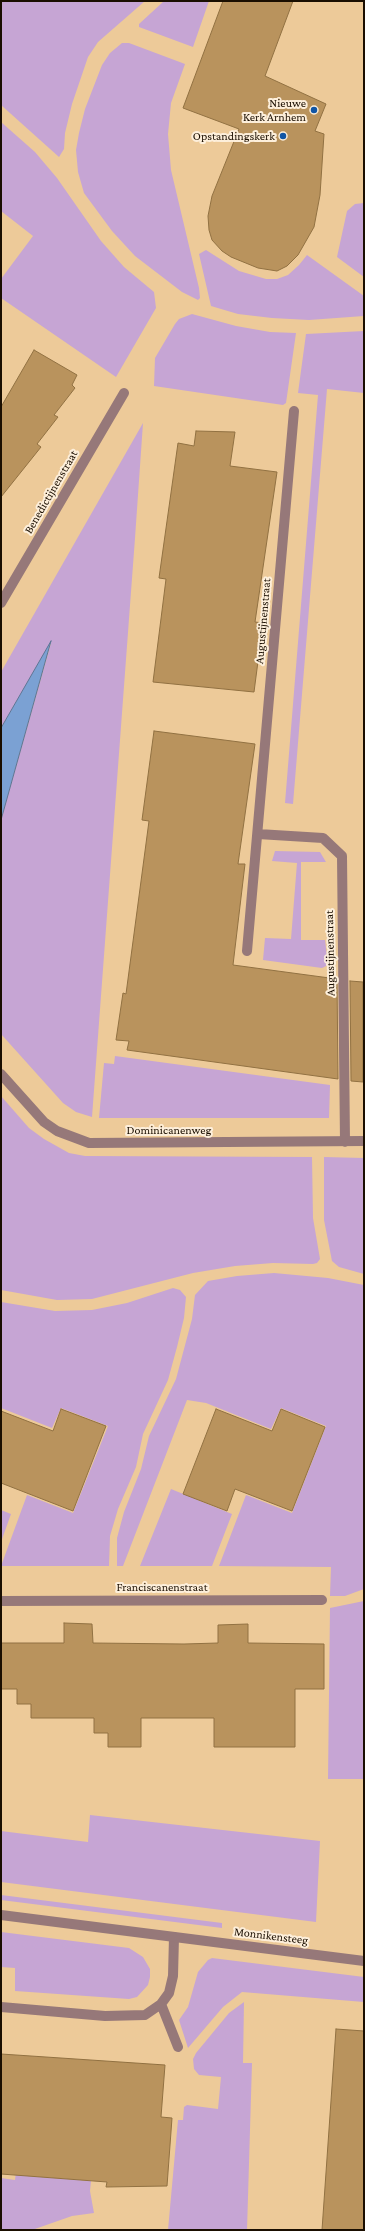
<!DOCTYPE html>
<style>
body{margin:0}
#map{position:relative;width:365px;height:2231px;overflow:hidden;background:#edca99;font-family:"Crimson Pro",serif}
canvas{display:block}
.frame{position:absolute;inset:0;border:2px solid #1a0e00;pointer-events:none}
</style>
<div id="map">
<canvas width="365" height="2231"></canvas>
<div class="frame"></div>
</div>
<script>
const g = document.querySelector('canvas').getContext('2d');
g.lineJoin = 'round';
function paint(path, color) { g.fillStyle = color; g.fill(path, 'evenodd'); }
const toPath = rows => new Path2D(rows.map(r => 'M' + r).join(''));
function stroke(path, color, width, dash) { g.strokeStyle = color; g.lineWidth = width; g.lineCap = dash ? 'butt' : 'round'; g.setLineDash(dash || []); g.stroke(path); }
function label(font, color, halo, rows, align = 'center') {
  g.font = font + ' "Crimson Pro",serif'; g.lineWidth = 4; g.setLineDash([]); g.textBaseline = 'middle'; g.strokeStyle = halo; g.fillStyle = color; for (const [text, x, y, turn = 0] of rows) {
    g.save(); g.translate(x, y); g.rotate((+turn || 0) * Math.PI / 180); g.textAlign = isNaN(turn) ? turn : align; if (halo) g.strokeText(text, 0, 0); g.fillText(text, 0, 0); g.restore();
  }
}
paint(toPath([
 [1,1,145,1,98,42,88,57,72,104,65,133,64,149,59,157,1,105],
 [164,1,209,1,193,47,139,27,139,24],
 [122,43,129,43,185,64,171,103,168,134,171,170,199,288,200,298,198,300,182,292,135,256,112,231,84,193,78,172,76,150,79,133,85,109,102,65,110,53],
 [1,122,35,152,57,178,101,241,124,267,154,292,156,308,116,377,1,298,1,279,33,236,1,211],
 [364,203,364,277,337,257,347,211,355,204],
 [206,250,239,271,266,279,277,279,288,275,299,265,307,255,364,296,364,316,309,320,272,318,238,314,211,306,199,254],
 [192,314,236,326,270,332,296,333,286,403,283,405,154,386,155,358,175,324,179,319],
 [364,331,364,393,327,389,293,804,285,803,318,395,298,393,306,334],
 [143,423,135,538,92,1117,76,1112,63,1103,1,1034,1,820,51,643,1,728,1,672],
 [275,851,320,852,326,862,301,862,301,940,325,940,328,965,322,968,263,960,265,938,291,939,297,863,272,861],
 [115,1056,330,1085,329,1118,99,1118,104,1063,114,1064],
 [1,1096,29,1128,44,1139,69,1153,85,1156,312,1157,313,1218,320,1259,317,1263,313,1264,273,1263,235,1266,193,1273,92,1299,57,1300,1,1290],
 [324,1157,364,1158,364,1274,339,1267,332,1261,324,1220],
 [274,1273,328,1278,364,1285,364,1589,345,1596,330,1596,331,1567,219,1566,246,1495,292,1513,326,1426,281,1408,271,1429,206,1403,187,1400,123,1566,117,1566,117,1538,124,1512,141,1469,149,1436,176,1379,192,1319,195,1295,208,1281,237,1276],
 [173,1288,180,1290,186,1297,184,1318,177,1347,168,1380,143,1434,136,1467,118,1509,110,1536,109,1566,1,1566,27,1495,73,1513,108,1426,61,1408,52,1428,1,1408,1,1302,55,1311,92,1310,127,1303],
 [171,1489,232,1514,212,1566,140,1566],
 [1,1510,11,1514,1,1542],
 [364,1601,364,1779,328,1779,330,1608],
 [90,1815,320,1841,316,1922,1,1882,1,1831,88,1842],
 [1,1895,222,1923,222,1928,1,1900],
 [1,1932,129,1948,143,1957,150,1969,150,1977,148,1985,137,1997,129,1999,15,1991,15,1968,1,1967],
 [212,1958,364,1977,364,2002,242,1992,223,2007,188,2048,179,2020,188,2007,198,1972,208,1960],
 [244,2002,243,2063,252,2063,247,2230,168,2230,178,2120,183,2120,184,2107,187,2105,218,2109,221,2077,199,2075,194,2069,193,2059,196,2053,229,2013],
 [16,2172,31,2176,91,2181,90,2191,94,2213,72,2216,32,2230,1,2230,1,2178,15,2180]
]), '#c6a5d4');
const water = toPath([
 [51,641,1,820,1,728,51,641]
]);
paint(water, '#7ba1d3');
stroke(water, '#5e7594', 1);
const building = toPath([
 [223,1,293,1,265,76,326,104,315,131,324,134,320,195,314,227,298,255,287,266,277,271,258,268,231,257,222,251,212,240,209,230,208,216,212,196,239,129,183,108,223,1],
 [34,350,77,375,72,385,75,388,54,415,58,417,37,444,41,447,1,497,1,407,34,350],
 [196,431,235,432,230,466,277,472,255,622,263,623,254,692,153,682,166,579,159,578,178,443,194,446,196,431],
 [154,731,255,744,238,864,245,864,233,965,337,979,338,1079,127,1050,129,1041,116,1040,123,993,126,994,149,821,142,820,154,731],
 [350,981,363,982,363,1082,351,1081,350,981],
 [61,1409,106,1426,73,1511,1,1483,1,1411,53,1431,61,1409],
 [216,1409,272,1431,281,1409,325,1427,292,1511,235,1489,227,1511,183,1494,216,1409],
 [64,1623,92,1624,93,1643,184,1644,218,1643,218,1625,248,1624,248,1643,324,1644,324,1689,295,1689,295,1747,214,1747,214,1718,141,1718,141,1747,108,1747,108,1733,94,1733,94,1718,31,1718,31,1704,17,1704,17,1689,1,1689,1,1643,64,1643,64,1623],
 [336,2029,364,2031,364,2230,322,2230,336,2029],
 [1,2054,165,2065,161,2117,172,2118,167,2186,106,2187,107,2182,1,2174,1,2054]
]);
paint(building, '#b9935d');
stroke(building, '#917142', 1);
stroke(toPath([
 [161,2004,178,2047],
 [1,2007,105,2016,145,2015,161,2004,169,1993,173,1976,174,1937]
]), '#967879', 10);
stroke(toPath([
 [1,603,124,393],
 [258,834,323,838,342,856,345,1142],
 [247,951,294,411],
 [1,1074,44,1122,57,1131,89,1143,364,1141],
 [1,1601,322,1600],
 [1,1915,364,1961]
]), '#967879', 10);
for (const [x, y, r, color] of [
 [314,110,4,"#1055a5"],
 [283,136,4,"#1055a5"]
]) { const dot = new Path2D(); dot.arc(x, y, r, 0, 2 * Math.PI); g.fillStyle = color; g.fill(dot); stroke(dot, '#fdefdb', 1.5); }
label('12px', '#1a0e00', '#fdefdb', [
 ["Nieuwe",306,103],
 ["Kerk Arnhem",306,117],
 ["Opstandingskerk",275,136]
], 'right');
label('12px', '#1a0e00', '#fdefdb', [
 ["Benedictijnenstraat",51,492,-60],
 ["Augustijnenstraat",263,621,-85],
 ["Augustijnenstraat",330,953,-91],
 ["Dominicanenweg",169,1130],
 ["Franciscanenstraat",162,1587],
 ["Monnikensteeg",271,1936,7]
]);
</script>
